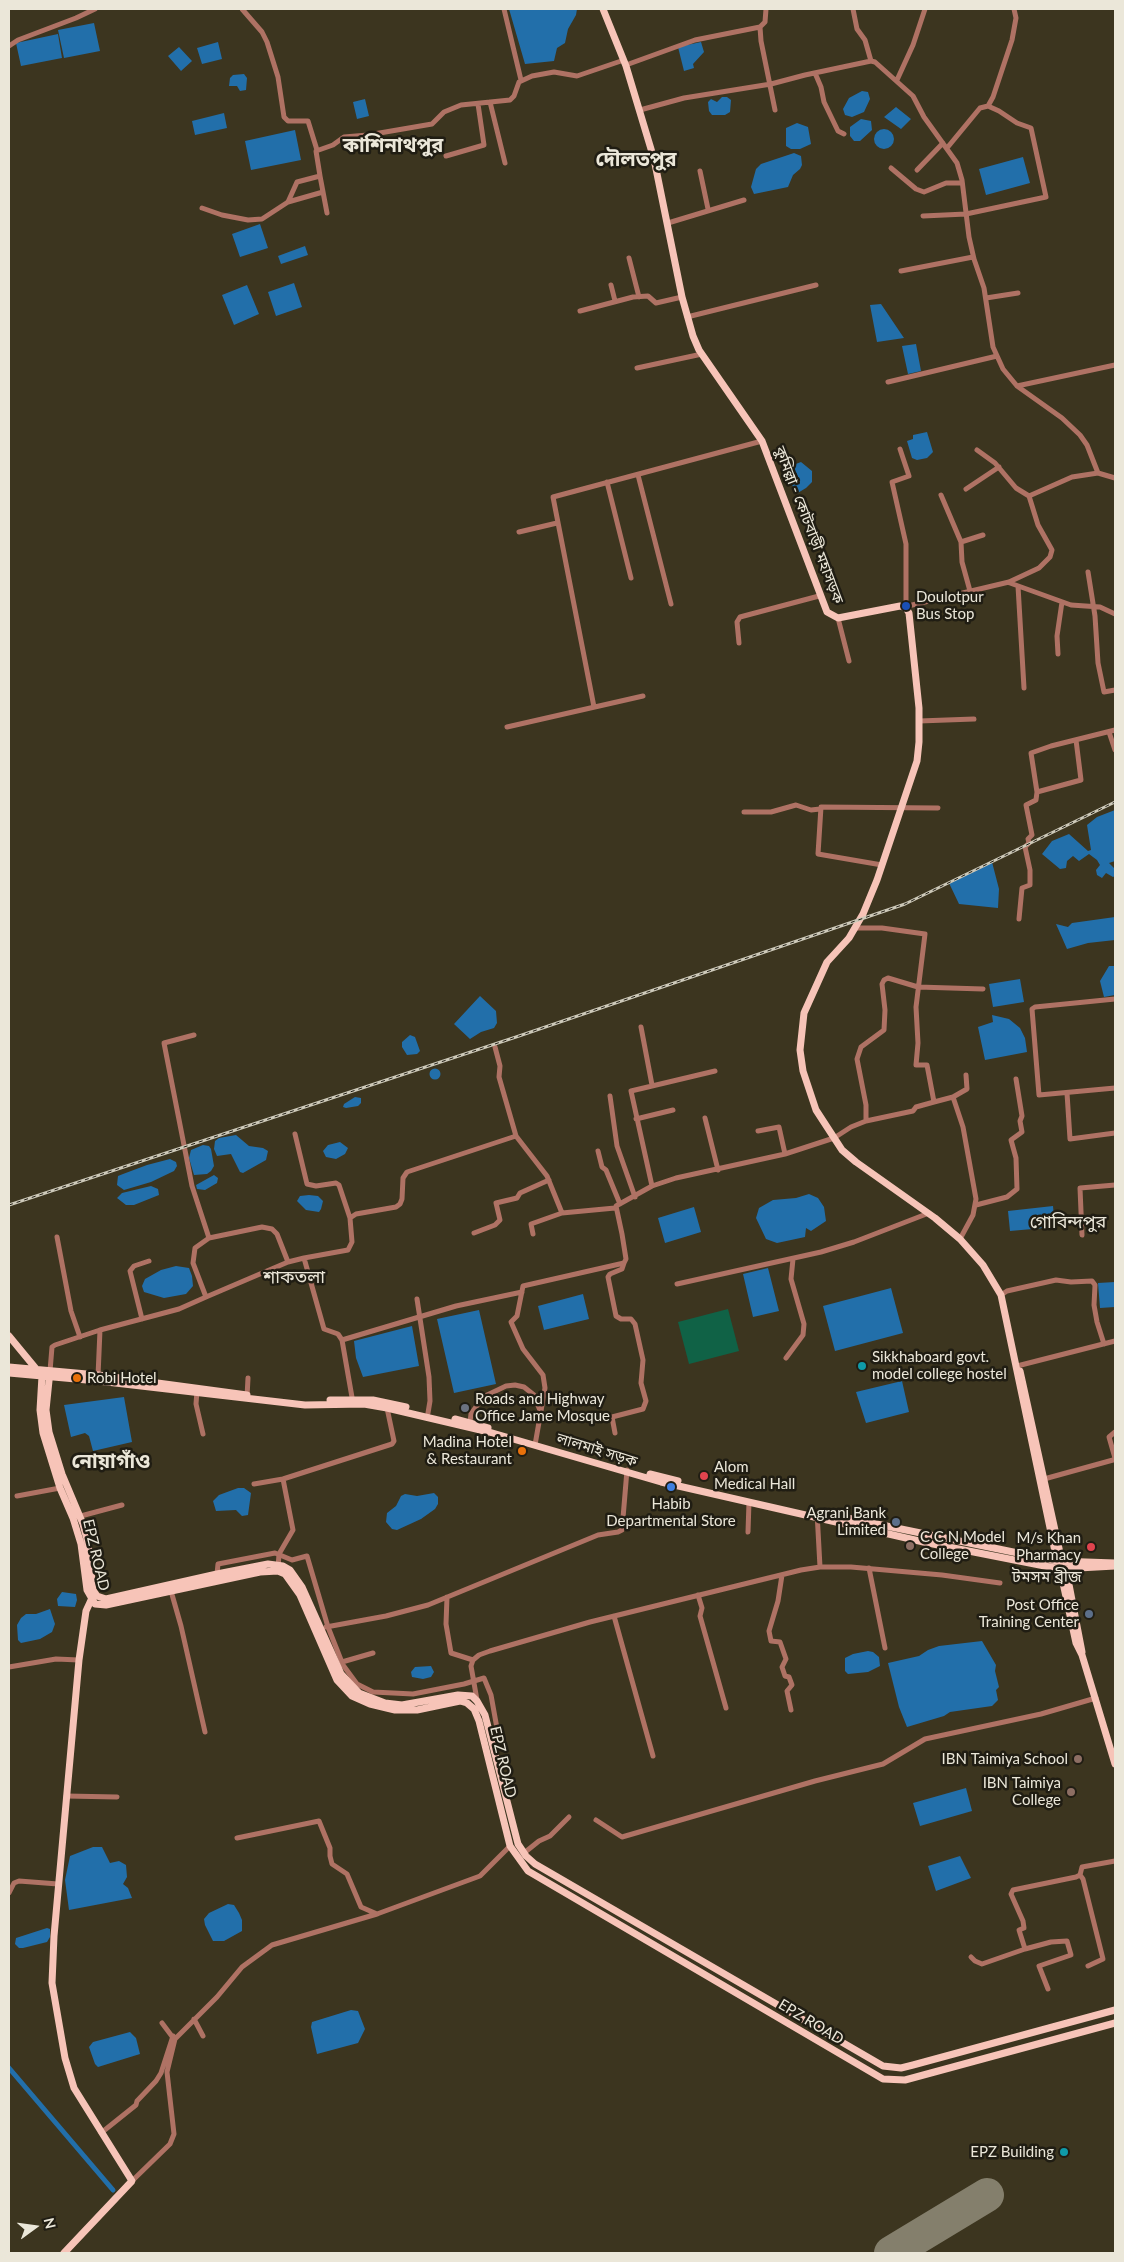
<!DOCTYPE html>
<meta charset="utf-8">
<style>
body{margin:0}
#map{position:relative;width:1124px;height:2262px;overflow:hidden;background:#3c351f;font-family:Lato,sans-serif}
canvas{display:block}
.frame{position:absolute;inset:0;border:10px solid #ebe7d9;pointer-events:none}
.north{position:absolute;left:10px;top:2202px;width:50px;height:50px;-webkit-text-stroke:4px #201d13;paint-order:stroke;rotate:76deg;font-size:14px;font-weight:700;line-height:20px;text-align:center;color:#ebe7d9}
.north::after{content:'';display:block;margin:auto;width:18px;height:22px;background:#ebe7d9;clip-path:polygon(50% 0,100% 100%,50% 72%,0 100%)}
</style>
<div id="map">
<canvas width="1124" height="2262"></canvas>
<div class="frame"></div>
<div class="north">N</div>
</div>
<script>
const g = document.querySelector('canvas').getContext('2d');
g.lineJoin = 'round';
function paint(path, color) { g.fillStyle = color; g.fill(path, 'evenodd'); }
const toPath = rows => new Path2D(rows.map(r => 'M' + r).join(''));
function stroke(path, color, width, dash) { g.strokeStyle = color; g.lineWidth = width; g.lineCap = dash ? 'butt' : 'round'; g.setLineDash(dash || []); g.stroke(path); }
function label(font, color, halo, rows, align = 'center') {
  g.font = font + ' Lato,"Noto Sans Bengali",sans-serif'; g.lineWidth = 5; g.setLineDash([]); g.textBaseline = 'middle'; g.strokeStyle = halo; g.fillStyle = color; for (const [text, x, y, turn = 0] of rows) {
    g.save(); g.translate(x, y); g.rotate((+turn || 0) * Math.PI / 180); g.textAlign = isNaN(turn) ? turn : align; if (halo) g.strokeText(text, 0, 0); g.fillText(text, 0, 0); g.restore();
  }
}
paint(toPath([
 [728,1309,739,1351,689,1364,678,1322]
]), '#106246');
paint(toPath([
 [509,9,577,9,576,15,568,29,565,43,557,48,554,61,525,64],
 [94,23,100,51,64,58,58,30],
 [58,34,62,58,21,66,16,43],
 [218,42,222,59,202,64,197,48],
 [701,42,704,52,693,64,694,68,684,71,678,47],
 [179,47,192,61,181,71,168,56],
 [244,74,247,78,246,90,240,91,237,86,229,86,230,78,233,75],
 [862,91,868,92,870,99,864,112,852,117,845,115,843,109,849,98],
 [722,97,727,97,731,100,730,112,725,115,712,115,709,111,708,102,711,99,717,102],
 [365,99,369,116,357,119,353,102],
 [896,107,911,119,901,129,884,117],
 [224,113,227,128,195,135,192,121],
 [861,119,871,121,872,130,860,141,854,141,850,136,850,127],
 [797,123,808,127,811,144,800,149,791,149,786,146,786,128],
 '874 139a10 10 0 1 1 20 0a10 10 0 1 1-20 0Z',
 [295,130,301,160,251,170,245,141],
 [794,153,801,156,802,165,800,169,793,175,788,187,754,194,751,187,756,169,761,164],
 [1023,157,1030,183,986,195,979,169],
 [260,224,268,248,240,257,232,234],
 [305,246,308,255,281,264,278,256],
 [294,283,302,307,276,316,268,292],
 [247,285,259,314,234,325,222,295],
 [881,304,904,338,877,342,870,305],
 [916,344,921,371,908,374,902,346],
 [927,432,933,452,927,458,917,460,912,458,907,441,913,439,913,435],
 [801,462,812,471,812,482,806,488,796,494,785,468],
 [1115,810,1115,861,1109,863,1115,869,1115,876,1113,877,1106,873,1102,878,1097,875,1096,870,1100,865,1097,860,1089,854,1079,861,1073,856,1067,861,1066,868,1060,869,1042,854,1052,841,1069,834,1088,851,1091,850,1087,825,1097,817],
 [992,862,999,889,998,908,959,904,949,883],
 [1115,917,1115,940,1088,943,1067,949,1056,924,1068,927,1072,923],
 [1109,966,1115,966,1115,995,1104,997,1100,981],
 [1020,979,1024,1002,993,1007,989,984],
 [480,996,496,1011,497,1023,494,1028,481,1032,470,1039,454,1024],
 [992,1015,1009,1019,1020,1028,1025,1038,1027,1052,985,1060,978,1027,993,1022],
 [410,1035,415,1037,420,1051,417,1054,407,1055,402,1047,402,1042],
 '429.5 1074a5.5 5.5 0 1 1 11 0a5.5 5.5 0 1 1-11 0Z',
 [355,1097,361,1098,361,1103,358,1106,346,1108,343,1107,344,1104],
 [236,1135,249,1146,263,1148,268,1151,266,1160,243,1173,240,1172,231,1154,217,1156,214,1149,215,1141,219,1138],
 [340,1142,348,1148,345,1154,336,1159,326,1157,323,1151,328,1145],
 [203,1145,209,1146,211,1149,214,1166,211,1171,207,1174,194,1175,189,1158,191,1150],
 [170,1159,176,1162,177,1166,174,1171,151,1182,124,1190,117,1185,118,1176,123,1174,147,1165],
 [214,1175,218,1178,217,1183,205,1190,197,1189,196,1185],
 [151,1186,158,1189,159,1195,134,1205,126,1205,117,1198,122,1193],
 [809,1194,818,1198,824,1207,826,1221,811,1231,806,1228,805,1237,777,1243,766,1239,756,1218,759,1208,773,1200,796,1198],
 [309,1195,318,1196,323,1201,321,1209,319,1212,306,1210,297,1201,300,1196],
 [1053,1206,1055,1227,1010,1231,1008,1211],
 [694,1207,701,1232,665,1243,658,1218],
 [176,1266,189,1268,192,1276,193,1286,186,1294,164,1298,144,1292,142,1286,145,1279,161,1270],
 [768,1268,779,1311,753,1317,743,1274],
 [1115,1282,1115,1307,1100,1308,1098,1283],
 [891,1288,903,1333,835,1351,823,1306],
 [583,1294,589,1319,544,1330,538,1306],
 [479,1310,496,1384,454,1393,437,1319],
 [412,1326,419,1366,363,1377,356,1358,354,1341],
 [902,1381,909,1412,866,1423,856,1392],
 [124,1397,132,1442,93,1451,89,1436,85,1433,71,1437,64,1405],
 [238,1488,244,1488,251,1493,248,1515,242,1516,236,1510,216,1511,213,1501,219,1495],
 [434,1493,438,1497,438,1504,435,1509,421,1519,397,1530,392,1529,386,1522,387,1513,396,1506,401,1496,405,1494,417,1496],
 [62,1592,76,1594,77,1600,75,1607,58,1606,57,1599],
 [50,1609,55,1624,52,1632,40,1639,21,1643,18,1640,17,1625,21,1618,26,1614,36,1614],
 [982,1641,996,1665,995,1671,999,1687,996,1690,998,1700,992,1706,950,1712,944,1716,907,1727,899,1707,888,1663,919,1656,928,1650,939,1646],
 [868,1651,873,1652,879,1657,880,1666,868,1672,848,1674,845,1671,845,1658,853,1654],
 [431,1666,434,1672,431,1677,423,1679,412,1677,411,1672,415,1667],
 [966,1788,972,1811,920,1826,913,1803],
 [93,1847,102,1847,110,1863,119,1861,126,1865,127,1877,123,1884,128,1888,132,1898,69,1910,65,1880,70,1856],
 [960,1856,971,1878,936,1891,928,1866],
 [228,1904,234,1905,239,1913,242,1920,242,1931,224,1941,213,1941,205,1925,204,1919,209,1913],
 [47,1928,50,1929,50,1937,47,1942,23,1948,19,1948,15,1944,16,1938],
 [351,2010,358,2011,365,2029,358,2043,317,2054,311,2027,312,2022],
 [130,2032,136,2038,140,2054,98,2067,95,2064,89,2047,93,2042]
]), '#226faa');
stroke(toPath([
 [9,2068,113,2190]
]), '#226faa', 5);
stroke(toPath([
 [891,2253,987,2195]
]), '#847f6c', 34);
stroke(toPath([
 [242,9,262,32,267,42,278,77,284,117,288,121,308,121,317,150],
 [504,9,521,80],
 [766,9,765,22,760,27,761,41,775,110],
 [853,9,857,29,865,40,871,61],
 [9,46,18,40,76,18,95,9],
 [626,65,695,40,760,27],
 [815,73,821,87,824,102,838,131,844,134],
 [897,80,913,45,925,9],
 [490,102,505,163],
 [640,110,684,98,771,84,805,75,871,61,875,62,913,96,924,117,957,163,962,180,969,237,974,259,984,288,993,347,1003,369,1017,386,1062,418,1080,435,1087,445,1098,473],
 [947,148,980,108,988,106,993,97,1012,40,1016,18,1014,9],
 [446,156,484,145,478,104],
 [891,168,916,189,924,192,946,183,962,183],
 [917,170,943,143],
 [700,171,708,209],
 [320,176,316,151,333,145,344,137,368,135,432,124,444,112,461,105,510,100,514,96,519,82,532,76,554,72,577,76,624,60],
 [288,202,323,192],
 [202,208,222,215,248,220,262,219,288,202,297,182,320,176,327,213],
 [923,216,966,214,1046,197,1031,128,1017,123,999,111,988,106],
 [668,223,744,200],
 [629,258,639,297],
 [901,271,973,257],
 [611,285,615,301],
 [986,298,1018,293],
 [580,311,633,297,648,296,656,303,682,297],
 [687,317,816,285],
 [637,368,702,354],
 [888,382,997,356],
 [1017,386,1115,365],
 [900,449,909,476,892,482,906,544,906,608,908,606,1009,582,1039,568,1050,557,1052,550,1038,525,1029,496,1072,477,1098,473,1115,478],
 [977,450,995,463,1016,488,1029,496],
 [638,475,671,604],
 [607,482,631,578],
 [966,489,999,467],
 [941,495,961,542,962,562,970,591],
 [519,532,557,523],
 [961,542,983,535],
 [1088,572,1095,616,1098,663,1104,692,1115,690],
 [1010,583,1071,605,1100,607,1115,614],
 [1018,586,1024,688],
 [838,618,849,661],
 [739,643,737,622,740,617,819,596],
 [1058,654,1057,636,1062,602],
 [594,707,553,497,762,441],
 [919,721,974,719],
 [507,727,643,696],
 [1109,732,1115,750],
 [1037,792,1081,780,1076,740],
 [744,812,771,812,796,805,811,810,820,809],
 [882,865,818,854,821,807,938,808],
 [1019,919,1022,888,1030,885,1030,870,1025,847,1029,843,1028,839,1032,835,1026,805,1036,800,1037,792,1031,753,1051,746,1115,730],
 [1115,999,1035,1007,1032,1009,1039,1095,1115,1088],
 [641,1027,652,1085],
 [194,1035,164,1043,192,1186,209,1238,262,1227,272,1229,277,1234,288,1262,304,1258,324,1329,338,1334,342,1340,353,1403],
 [495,1047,500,1066,499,1077,516,1136,547,1176,562,1213,615,1208],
 [1067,1093,1070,1139,1115,1133],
 [610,1096,617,1146,635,1197],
 [953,1097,967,1089,966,1075],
 [934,1102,953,1097,963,1127,976,1199,973,1215,960,1239],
 [705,1118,718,1170],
 [636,1119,673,1110],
 [866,1121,866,1105,857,1059,861,1047,884,1030,885,1010,882,984,884,980,888,978,918,987,983,989],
 [758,1131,779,1127,785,1154],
 [295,1134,307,1184,316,1186,336,1183,339,1185,350,1218],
 [598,1151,602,1167,606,1170,620,1204],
 [652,1186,631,1091,715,1071],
 [976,1205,1007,1197,1017,1189,1016,1158,1011,1140,1022,1132,1020,1121,1022,1116,1016,1079],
 [474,1233,495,1225,500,1220,496,1203,517,1198,520,1193,549,1180],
 [533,1234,531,1224,562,1213],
 [1082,1235,1080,1188,1115,1185],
 [57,1237,71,1311,80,1337],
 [304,1258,348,1250,352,1242,350,1218,356,1214,396,1207,400,1204,402,1199,403,1178,407,1172,516,1136],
 [677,1284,821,1252,854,1242,929,1213],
 [1001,1295,1007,1291,1056,1280,1071,1282,1092,1281,1095,1285,1094,1305,1097,1322,1104,1344],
 [206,1297,288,1262],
 [417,1299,429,1377,430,1401,428,1413],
 [142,1319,130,1271,134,1266,149,1261],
 [342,1340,456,1306,522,1292],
 [786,1358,803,1335,804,1324,791,1279,793,1259],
 [1017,1366,1115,1341],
 [50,1371,52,1347,55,1345,100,1330,179,1309,206,1297,193,1263,195,1248,209,1238],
 [98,1376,100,1330],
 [197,1391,196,1404,203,1434],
 [247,1397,248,1378],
 [470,1422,471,1414,483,1397,506,1386,515,1385,524,1387,534,1395,541,1413],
 [615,1433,612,1417,643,1409,646,1401,641,1383,643,1360,635,1324,631,1319,621,1319,616,1316,608,1277,610,1274,622,1269,624,1263],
 [535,1445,545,1388,543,1375,523,1349,511,1322,517,1316,523,1286,624,1263,626,1259,622,1234,616,1206,652,1186,676,1178,785,1154,834,1138,851,1127,866,1121,913,1111,916,1107,934,1102,927,1065,916,1065,918,1043,916,1007,925,934,882,928,856,928],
 [1044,1479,1113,1460,1115,1458,1109,1437,1115,1432],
 [254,1484,283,1479,392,1444,394,1441,387,1408],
 [17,1496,60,1488],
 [817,1512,820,1567],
 [77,1517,122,1505],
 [748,1532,749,1502],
 [278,1568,279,1554,293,1530,283,1479],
 [869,1568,885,1648],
 [217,1574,218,1564,275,1553,292,1560,307,1556,328,1627,343,1665,357,1684,373,1692,413,1694,464,1684,484,1678,491,1695,498,1734,491,1736],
 [782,1575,778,1601,769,1631,771,1641,780,1642,786,1659,782,1667,785,1676,789,1677,792,1685,787,1691,791,1710],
 [171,1591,181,1626,205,1732],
 [698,1595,702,1608,700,1616,726,1708],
 [447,1597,446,1624,451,1653,473,1660],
 [614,1616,653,1756],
 [326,1627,386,1616,428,1605,598,1535,618,1532,622,1530,627,1470],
 [342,1662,373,1653],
 [9,1667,56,1659,79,1660],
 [477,1700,471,1666,473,1660,479,1655,490,1651,590,1622,801,1570,820,1567,851,1567,942,1575,1000,1583],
 [66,1796,117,1797],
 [596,1820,622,1837,815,1781,883,1764,925,1739,1041,1714,1096,1698],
 [237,1838,319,1821,330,1848,330,1856,332,1864,347,1874,361,1907,377,1914],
 [524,1853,539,1841,550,1836,569,1817],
 [1080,1875,1083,1879,1103,1959,1088,1966],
 [9,1893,14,1883,19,1881,58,1884],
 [1025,1949,1051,1942,1067,1941,1071,1955,1039,1966,1048,1989],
 [971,1957,975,1961,982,1964,1025,1949,1019,1930,1024,1928,1023,1921,1011,1894,1013,1890,1076,1877,1080,1875,1082,1867,1115,1861],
 [194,2019,203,2036],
 [162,2023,174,2039],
 [101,2133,136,2105,137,2101,156,2081,161,2073,173,2036],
 [132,2181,170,2144,174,2134,167,2072,175,2039,217,1997,242,1967,272,1945,377,1914,480,1876,510,1846]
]), '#af7264', 5);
stroke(toPath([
 [603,9,626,66,654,159,682,297,693,336,699,350,762,441,827,612,838,618,900,606,906,608,909,613,919,708,919,742,917,761,877,880,863,914,849,938,827,962,804,1013,800,1050,803,1071,816,1110,842,1150,856,1162,935,1218,960,1239,983,1265,1001,1295,1057,1561],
 [9,1336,42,1376,40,1410,43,1433,60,1488,73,1518,81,1544,87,1590,95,1604,106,1605,260,1572,278,1571,285,1574,300,1595,337,1680,352,1696,370,1704,395,1710,417,1710,460,1701,467,1703,474,1709,479,1721,510,1846,528,1871,883,2079,905,2080,1115,2023],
 [9,1367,98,1375,247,1395],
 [50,1371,46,1410,49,1432,62,1474,83,1524,88,1543,93,1590,97,1596,106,1599,217,1574,268,1564,283,1566,290,1570,302,1587,341,1674,359,1693,385,1703,402,1705,458,1695,472,1696,477,1701,485,1715,518,1844,526,1856,535,1864,883,2066,901,2068,913,2065,1115,2010],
 [1020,1371,1062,1562],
 [9,1373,98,1381,305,1405,364,1404,387,1408,489,1432,661,1482,928,1543,1060,1569,1115,1566],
 [330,1400,373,1400,406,1407],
 [455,1419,488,1428],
 [650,1474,678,1481],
 [828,1514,1057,1561,1115,1563],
 [1060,1569,1076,1643,1082,1655,1115,1764],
 [1066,1569,1082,1652],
 [64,2253,132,2181,74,2088,65,2058,52,1983,54,1936,79,1660,86,1611,92,1598]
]), '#f7c4b8', 7);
const rail = toPath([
 [9,1205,519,1036,905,904,1115,802]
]);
stroke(rail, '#cdc9b9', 3);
stroke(rail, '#201d13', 1, [4]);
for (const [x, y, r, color] of [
 [906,606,5,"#1a4fb4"],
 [862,1366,5,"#0f9aa8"],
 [77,1378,5,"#e8710a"],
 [465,1408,5,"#6b7280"],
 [522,1451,5,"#e8710a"],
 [704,1476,5,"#e0444e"],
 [671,1487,5,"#3f7fe0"],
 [896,1522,5,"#5c6f8a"],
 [910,1546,5,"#8d6e63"],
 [1091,1547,5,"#e0444e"],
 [1089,1614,5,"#5c6f8a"],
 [1078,1759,5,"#8d6e63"],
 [1071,1792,5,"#8d6e63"],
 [1064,2152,5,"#0f9aa8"]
]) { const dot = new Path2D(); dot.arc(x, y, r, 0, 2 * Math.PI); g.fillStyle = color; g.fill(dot); stroke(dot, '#201d13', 2); }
label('15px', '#ebe7d9', '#201d13', [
 ["কুমিল্লা - কোটবাড়ী মহাসড়ক",809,525,69],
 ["লালমাই সড়ক",597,1450,17],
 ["EPZ ROAD",96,1555,77],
 ["EPZ ROAD",503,1762,77],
 ["EPZ ROAD",811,2022,31]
]);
label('15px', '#ebe7d9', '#201d13', [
 ["Doulotpur",916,597,"left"],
 ["Bus Stop",916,614,"left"],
 ["Sikkhaboard govt.",872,1357,"left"],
 ["model college hostel",872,1374,"left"],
 ["Robi Hotel",87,1378,"left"],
 ["Roads and Highway",475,1399,"left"],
 ["Office Jame Mosque",475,1416,"left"],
 ["Madina Hotel",512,1442],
 ["& Restaurant",512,1459],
 ["Alom",714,1467,"left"],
 ["Medical Hall",714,1484,"left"],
 ["Habib",671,1504,"center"],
 ["Departmental Store",671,1521,"center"],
 ["Agrani Bank",886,1513],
 ["Limited",886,1530],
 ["C C N Model",920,1537,"left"],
 ["College",920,1554,"left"],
 ["M/s Khan",1081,1538],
 ["Pharmacy",1081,1555],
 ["Post Office",1079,1605],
 ["Training Center",1079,1622],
 ["IBN Taimiya School",1068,1759],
 ["IBN Taimiya",1061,1783],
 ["College",1061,1800],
 ["EPZ Building",1054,2152]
], 'right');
label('16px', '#ebe7d9', '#201d13', [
 ["টমসম ব্রীজ",1047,1577]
]);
label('18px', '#ebe7d9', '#201d13', [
 ["গোবিন্দপুর",1068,1222],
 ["শাকতলা",294,1277]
]);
label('bold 20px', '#ebe7d9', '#201d13', [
 ["কাশিনাথপুর",393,146],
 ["দৌলতপুর",636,160],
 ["নোয়াগাঁও",111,1462]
]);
</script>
